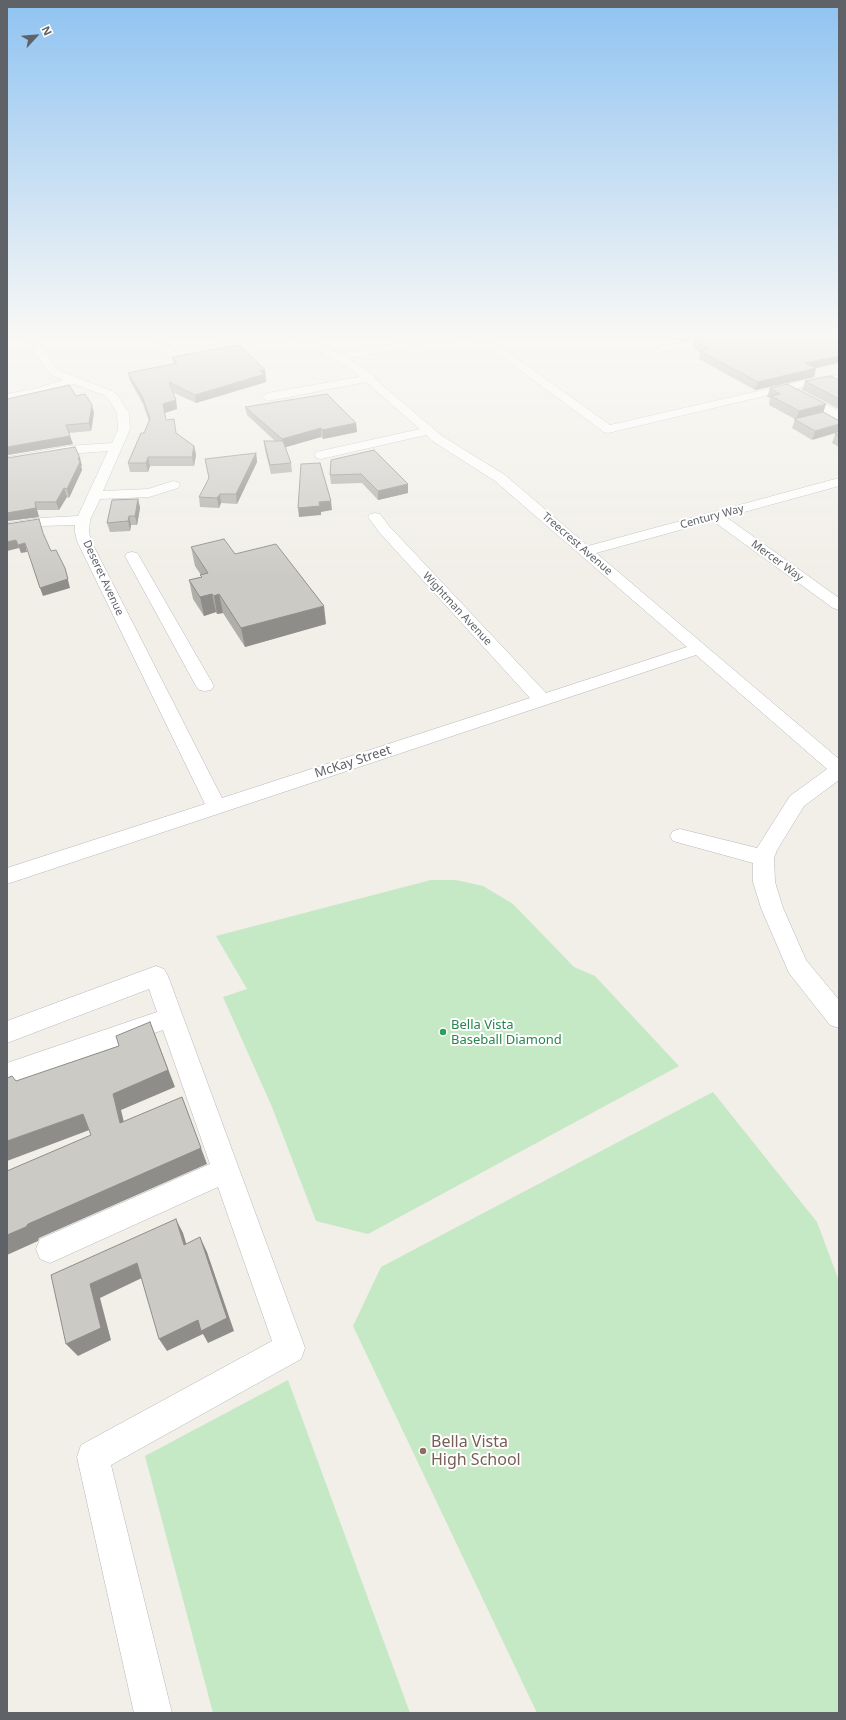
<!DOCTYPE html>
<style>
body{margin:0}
#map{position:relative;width:846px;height:1720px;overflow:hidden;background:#f1efe8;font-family:"Noto Sans",sans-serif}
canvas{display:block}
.frame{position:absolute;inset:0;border:8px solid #5f6368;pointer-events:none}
.north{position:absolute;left:16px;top:16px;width:40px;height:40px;-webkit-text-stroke:3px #fff;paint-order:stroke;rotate:64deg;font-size:11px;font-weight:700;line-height:16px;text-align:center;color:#5f6368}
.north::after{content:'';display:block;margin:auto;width:14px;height:18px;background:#5f6368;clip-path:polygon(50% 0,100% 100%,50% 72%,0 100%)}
</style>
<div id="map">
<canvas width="846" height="1720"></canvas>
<div class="frame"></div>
<div class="north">N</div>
</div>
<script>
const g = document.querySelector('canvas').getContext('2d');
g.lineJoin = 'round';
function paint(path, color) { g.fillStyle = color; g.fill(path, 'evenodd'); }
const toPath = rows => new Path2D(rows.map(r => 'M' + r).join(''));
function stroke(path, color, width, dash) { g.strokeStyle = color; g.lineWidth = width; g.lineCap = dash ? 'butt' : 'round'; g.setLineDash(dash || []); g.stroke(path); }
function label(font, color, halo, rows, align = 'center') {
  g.font = font + ' "Noto Sans",sans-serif'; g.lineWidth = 4; g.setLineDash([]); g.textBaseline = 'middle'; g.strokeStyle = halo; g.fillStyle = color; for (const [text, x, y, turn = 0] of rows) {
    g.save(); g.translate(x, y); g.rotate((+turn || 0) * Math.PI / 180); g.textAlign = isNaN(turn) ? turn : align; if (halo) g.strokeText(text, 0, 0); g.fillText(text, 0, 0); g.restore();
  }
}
paint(toPath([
 [431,880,456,880,483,886,513,904,574,967,595,976,679,1066,368,1234,316,1221,272,1107,223,997,247,989,216,936],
 [713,1092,817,1222,839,1281,839,1713,537,1713,353,1326,381,1267],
 [288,1380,410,1713,213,1713,145,1456]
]), '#c5e8c5');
const minor = toPath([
 [26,337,36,337,54,366,60,371,112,391,118,396,129,413,130,429,103,491,148,489,173,481,178,482,180,485,178,488,149,497,100,499,90,520,89,532,91,541,222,798,530,698,379,532,368,517,370,514,375,513,380,514,389,526,546,693,687,647,495,481,434,442,426,435,321,459,316,458,315,455,316,452,420,429,366,382,268,401,264,399,262,397,264,395,268,393,359,377,349,367,308,346,297,337,309,337,339,354,431,337,454,337,449,340,349,358,374,376,375,379,442,436,505,475,588,546,839,478,839,486,726,517,839,598,839,610,833,608,713,521,596,553,839,759,839,780,804,806,777,850,774,858,775,882,783,908,806,960,839,1000,839,1028,830,1025,789,973,761,908,753,882,753,863,673,841,670,836,673,831,680,829,757,848,790,796,827,769,696,655,7,884,7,868,205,804,77,541,75,532,75,525,40,526,7,531,7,523,40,518,78,516,108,451,68,454,7,465,7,457,68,446,112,443,118,429,117,413,109,400,104,395,73,384,45,393,7,402,7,394,38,388,63,380,52,375,46,370,26,337],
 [150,337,161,337,174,351,261,337,286,337,281,340,171,358,167,357,150,337],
 [475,337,487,337,610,425,815,378,839,375,839,381,815,384,608,433,604,432,475,337],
 [706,337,724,337,723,339,683,349,661,351,656,348,661,345,683,343,706,337],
 [799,390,839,411,839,420,795,396,793,394,795,392,799,390],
 [132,552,137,553,139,556,214,686,211,690,205,691,199,690,196,686,125,556,127,553,132,552],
 [156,966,164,969,168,976,305,1348,301,1359,111,1465,172,1713,134,1713,77,1457,81,1445,272,1341,218,1187,50,1263,40,1259,36,1249,40,1239,210,1164,163,1030,7,1085,7,1063,157,1012,149,989,7,1043,7,1021,156,966]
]);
stroke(minor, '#b5b8bc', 1);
paint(minor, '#fff');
paint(toPath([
 [674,337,699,337,681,342],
 [694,340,816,368,814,377,755,390,699,359,700,353,693,348],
 [172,357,266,378,266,382,196,403,172,392,176,400,177,409,165,413,166,420,176,433,194,446,196,455,194,466,150,466,148,472,130,472,128,463,144,433,149,421,143,404,130,381,128,373,173,364],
 [839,380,839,409,802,390,805,381],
 [770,388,826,404,812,440,792,428,795,419,769,405,770,398,767,397],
 [76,396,94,413,91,431,69,433,73,444,7,455],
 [245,407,356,423,357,432,323,439,321,437,285,447,291,463,292,472,271,474,265,450,264,441,275,441,247,415],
 [839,433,839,447,832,443,835,434],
 [256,453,257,462,237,504,221,503,219,508,200,507,199,497],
 [7,458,82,466,81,466,82,470,69,498,67,497,59,510,37,510,39,517,7,521],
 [331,460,408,484,408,493,378,500,362,483,331,484,330,475],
 [138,499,140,508,137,525,131,525,130,531,110,532,107,523],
 [191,547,235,554,326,624,245,647,223,613,217,614,216,612,204,616,193,599,189,580,201,577,201,575,195,566]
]), '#afaea9');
paint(toPath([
 [682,337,699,337,681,342],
 [839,356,839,363,803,371,805,363],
 [816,368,814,377,755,390,758,382],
 [265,370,266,382,196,403,195,395,260,371],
 [176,400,177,409,164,413,163,404],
 [826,404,823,413,796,420,799,411],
 [92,405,94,413,91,431,89,423],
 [356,423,357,432,323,439,322,430],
 [839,424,839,432,812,440,815,431],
 [321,428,321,437,283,448,282,439],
 [70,436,73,444,7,455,7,447],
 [194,446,196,455,194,466,192,457],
 [256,453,257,462,237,504,236,494],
 [148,457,150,466,148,472,146,463],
 [78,458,80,458,82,466,81,466,82,470,69,498,67,489],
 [408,484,408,493,378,500,378,491],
 [64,488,67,497,59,510,56,502],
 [220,494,221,503,219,508,217,498],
 [138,499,140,508,137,525,135,516],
 [331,501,332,510,321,512,321,515,299,517,298,508,319,502],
 [35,502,39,517,7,521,7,513],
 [129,516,131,525,130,531,128,521],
 [16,540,19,548,7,551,7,542],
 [25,543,27,552,21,553,18,545],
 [65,568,70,588,43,596,40,588],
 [212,594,216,612,204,616,200,597],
 [219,594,223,613,217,614,214,596],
 [324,606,326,624,245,647,241,628],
 [150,1022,175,1087,121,1110,128,1139,120,1123,113,1094],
 [182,1097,207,1164,39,1238,38,1241,7,1255,7,1235,28,1224],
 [83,1114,92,1129,7,1161,7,1141],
 [176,1219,183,1233,191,1259,184,1245],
 [200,1237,207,1252,234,1331,208,1343,203,1334,167,1351,159,1339],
 [137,1263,146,1276,100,1298,111,1340,78,1356,66,1344,90,1284]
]), '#8f8d8a');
const building = toPath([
 [706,337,839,337,839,356,805,363,816,368,758,382,700,351,709,349,694,340,706,337],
 [240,345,265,370,260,371,265,374,195,395,169,382,176,400,163,404,166,420,174,419,176,433,194,446,192,457,148,457,146,463,128,463,141,433,144,433,150,419,142,396,128,373,177,363,172,357,240,345],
 [831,376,839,380,839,399,805,381,831,376],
 [787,384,826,404,799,411,771,396,780,394,770,388,787,384],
 [69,385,76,396,85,394,92,405,89,423,66,425,70,436,7,447,7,399,69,385],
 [327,394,356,423,322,430,321,428,282,439,245,407,327,394],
 [823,412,839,421,839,424,815,431,794,419,823,412],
 [839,433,839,436,835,434,839,433],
 [264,441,283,441,291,463,270,465,264,441],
 [75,447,80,458,78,458,80,462,67,489,64,488,56,502,35,502,36,508,7,513,7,458,75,447],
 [374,450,408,484,378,491,361,474,330,475,331,460,374,450],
 [256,453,236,494,220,494,217,498,199,497,209,478,205,459,256,453],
 [320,463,331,501,319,502,320,506,298,508,301,464,320,463],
 [138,499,135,516,129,516,128,521,107,523,112,500,138,499],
 [39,519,43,533,51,551,56,550,65,568,68,579,40,588,25,543,18,545,16,540,7,542,7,524,39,519],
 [224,539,235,554,276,544,324,606,241,628,219,594,214,596,212,594,200,597,189,580,202,577,200,575,208,573,191,547,224,539],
 [150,1022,168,1070,113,1094,120,1123,182,1097,201,1148,28,1224,26,1227,7,1235,7,1171,91,1135,83,1114,7,1141,7,1078,12,1076,16,1081,119,1046,116,1036,150,1022],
 [176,1219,184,1245,200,1237,227,1318,201,1331,198,1320,159,1339,137,1263,90,1284,101,1328,66,1344,51,1275,176,1219]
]);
paint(building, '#cccac5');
stroke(building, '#8f8d8a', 1);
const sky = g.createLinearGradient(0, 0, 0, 578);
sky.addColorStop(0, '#8fc3f1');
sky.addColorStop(0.58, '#f9f8f5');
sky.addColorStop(1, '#f9f8f500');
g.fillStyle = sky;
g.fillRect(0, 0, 846, 578);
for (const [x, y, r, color] of [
 [443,1032,4,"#2e9e5b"],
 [423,1451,4,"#8d6e63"]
]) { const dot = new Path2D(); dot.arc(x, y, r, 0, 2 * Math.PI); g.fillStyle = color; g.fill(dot); stroke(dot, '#fff', 1.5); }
label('11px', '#5f6368', '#fff', [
 ["Century Way",712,517,-15],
 ["Treecrest Avenue",577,544,41],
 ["Mercer Way",777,561,36],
 ["Deseret Avenue",103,578,65],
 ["Wightman Avenue",457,609,47]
]);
label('13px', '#5f6368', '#fff', [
 ["McKay Street",353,762,-18]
]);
label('13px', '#27864d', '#fff', [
 ["Bella Vista",451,1025],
 ["Baseball Diamond",451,1040]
], 'left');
label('16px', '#785e54', '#fff', [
 ["Bella Vista",431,1442],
 ["High School",431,1460]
], 'left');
</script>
